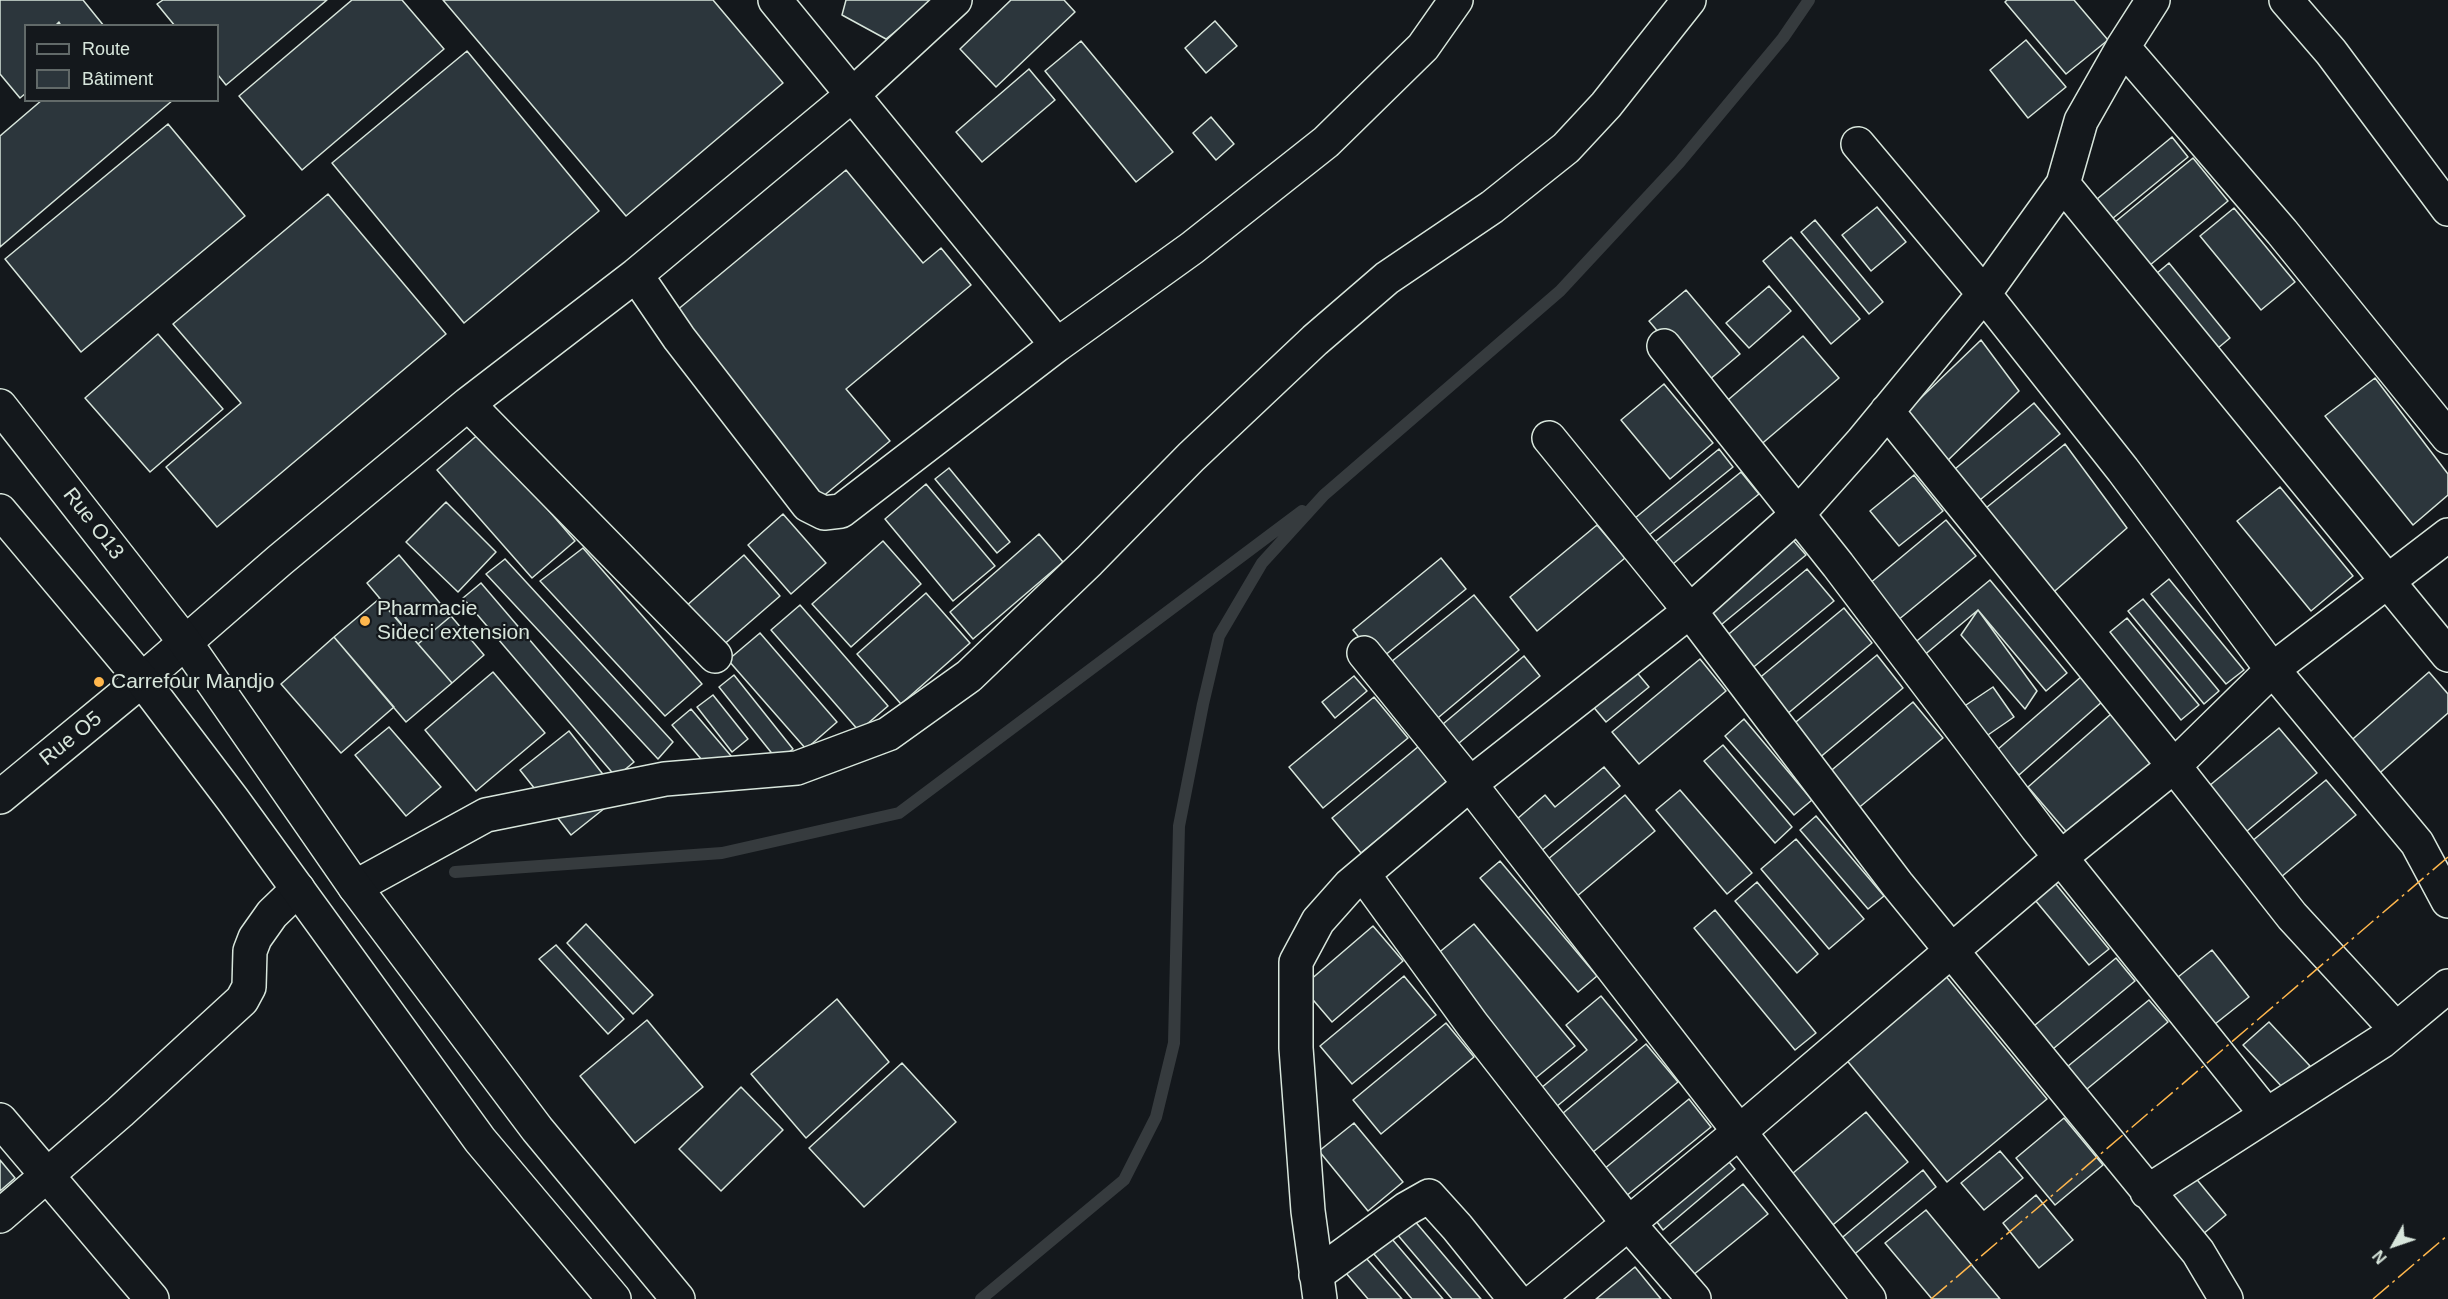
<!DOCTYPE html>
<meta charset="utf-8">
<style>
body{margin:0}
#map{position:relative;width:2448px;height:1299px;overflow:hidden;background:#14181c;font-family:Arial,sans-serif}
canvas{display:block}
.legend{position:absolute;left:24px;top:24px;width:195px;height:78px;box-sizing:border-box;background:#14181c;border:2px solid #626a69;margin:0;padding:8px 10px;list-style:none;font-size:18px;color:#d8e6dc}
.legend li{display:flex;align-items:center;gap:12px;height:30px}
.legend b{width:30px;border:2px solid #626a69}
.north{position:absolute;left:2364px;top:1215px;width:60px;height:60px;-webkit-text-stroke:4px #14181c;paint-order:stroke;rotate:230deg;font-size:16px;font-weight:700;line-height:24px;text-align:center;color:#d8e6dc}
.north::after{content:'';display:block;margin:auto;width:21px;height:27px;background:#d8e6dc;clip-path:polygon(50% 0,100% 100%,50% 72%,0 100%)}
</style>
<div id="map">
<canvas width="2448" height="1299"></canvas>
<ul class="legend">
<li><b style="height:8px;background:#14181c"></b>Route</li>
<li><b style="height:16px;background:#2c363c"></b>Bâtiment</li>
</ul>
<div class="north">N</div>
</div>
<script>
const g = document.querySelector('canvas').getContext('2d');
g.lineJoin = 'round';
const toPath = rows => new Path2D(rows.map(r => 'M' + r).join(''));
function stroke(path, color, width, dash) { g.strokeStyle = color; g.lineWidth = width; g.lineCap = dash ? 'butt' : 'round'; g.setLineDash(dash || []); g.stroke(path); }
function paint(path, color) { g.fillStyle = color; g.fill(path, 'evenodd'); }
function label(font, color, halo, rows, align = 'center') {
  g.font = font + ' Arial,sans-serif'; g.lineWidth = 4.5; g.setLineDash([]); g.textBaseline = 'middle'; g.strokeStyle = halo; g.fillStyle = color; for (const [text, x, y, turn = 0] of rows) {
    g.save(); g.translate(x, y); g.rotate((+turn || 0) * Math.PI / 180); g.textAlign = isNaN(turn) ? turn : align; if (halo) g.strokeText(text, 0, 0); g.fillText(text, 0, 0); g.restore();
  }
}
stroke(toPath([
 [455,872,722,853,899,813,1302,511],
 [981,1299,1124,1180,1156,1117,1174,1043,1179,826,1203,704,1219,636,1262,563,1324,495,1560,291,1679,163,1783,38,1809,0]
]), '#363b3e', 12);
const building = toPath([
 [0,0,83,0,104,26,61,26,59,22,55,26,26,26,26,93,20,98,0,74,0,0],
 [163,0,327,0,226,85,218,75,218,26,175,26,157,4,163,0],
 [352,0,402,0,444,49,302,170,239,96,352,0],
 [443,0,713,0,783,83,626,216,443,0],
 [846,0,935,0,886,39,842,15,846,0],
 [1011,0,1064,0,1075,12,996,87,960,49,1011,0],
 [2007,0,2074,0,2108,40,2066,74,2005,2,2007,0],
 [1215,21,1237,46,1206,73,1185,48,1215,21],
 [2026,40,2066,87,2028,118,1990,70,2026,40],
 [1081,41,1173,152,1136,182,1045,71,1081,41],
 [467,51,599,211,464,323,332,163,467,51],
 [1029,69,1055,100,982,162,956,132,1029,69],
 [42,100,173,100,0,247,0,136,42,100],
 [1211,117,1234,144,1216,160,1193,133,1211,117],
 [168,124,245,216,81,352,5,259,168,124],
 [2172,137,2188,157,2107,223,2091,204,2172,137],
 [2193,158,2228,201,2144,270,2109,227,2193,158],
 [846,170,923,263,941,248,971,285,846,389,890,441,821,498,670,316,846,170],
 [328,194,446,334,217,527,166,467,241,403,173,324,328,194],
 [1877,207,1906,242,1871,271,1842,235,1877,207],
 [2234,208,2295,282,2261,310,2200,236,2234,208],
 [1815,220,1883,302,1869,314,1801,232,1815,220],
 [1791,237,1860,319,1831,344,1763,261,1791,237],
 [2169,263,2230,338,2212,353,2150,279,2169,263],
 [1769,286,1791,311,1749,348,1726,323,1769,286],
 [1686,290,1740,354,1703,385,1649,321,1686,290],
 [158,334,223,409,150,472,85,398,158,334],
 [1803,336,1839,378,1758,447,1722,405,1803,336],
 [1981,340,2019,391,1942,466,1902,416,1981,340],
 [2375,378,2448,474,2448,495,2413,525,2325,416,2375,378],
 [1664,384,1713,443,1670,479,1621,420,1664,384],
 [2034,403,2060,434,1969,509,1943,479,2034,403],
 [481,432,575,541,532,578,437,470,481,432],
 [2065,444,2127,528,2048,597,1981,512,2065,444],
 [1719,449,1733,467,1643,540,1629,523,1719,449],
 [949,468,1010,542,997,553,935,479,949,468],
 [1741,472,1759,494,1668,568,1650,546,1741,472],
 [1914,475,1943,511,1899,546,1870,511,1914,475],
 [926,484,995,566,953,601,885,519,926,484],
 [2280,487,2353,576,2311,611,2237,521,2280,487],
 [446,502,496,552,458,592,406,542,446,502],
 [783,514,826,563,791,594,748,545,783,514],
 [1946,520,1976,556,1892,625,1863,589,1946,520],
 [1597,525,1625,558,1537,631,1510,597,1597,525],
 [1039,534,1063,562,973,639,950,612,1039,534],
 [1792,539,1806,555,1716,629,1703,613,1792,539],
 [883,541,921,584,851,647,812,604,883,541],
 [583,548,702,684,665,716,540,581,583,548],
 [399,555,451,616,418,644,367,583,399,555],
 [744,555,780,596,721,647,685,607,744,555],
 [1441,558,1466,589,1378,661,1353,630,1441,558],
 [505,559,673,742,658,759,486,574,505,559],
 [1807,569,1834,601,1750,670,1724,638,1807,569],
 [2169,579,2244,670,2226,684,2151,594,2169,579],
 [1990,580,2067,673,2046,691,1978,610,1922,657,1912,645,1990,580],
 [481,583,634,762,616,777,463,598,481,583],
 [926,593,970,643,901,704,857,654,926,593],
 [1474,595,1519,650,1433,722,1386,666,1474,595],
 [379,599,452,683,406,722,334,637,379,599],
 [2143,599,2219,691,2204,704,2128,611,2143,599],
 [800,605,888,706,859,731,771,630,800,605],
 [1844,608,1872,643,1786,715,1757,680,1844,608],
 [1978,610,2037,691,2025,709,1961,635,1978,610],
 [451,616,484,655,452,683,418,644,451,616],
 [2127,618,2199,705,2181,720,2110,632,2127,618],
 [760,633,837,722,806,749,728,660,760,633],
 [334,637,394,707,341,753,281,684,334,637],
 [1877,655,1903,688,1818,759,1791,726,1877,655],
 [1524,656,1540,676,1453,748,1437,729,1524,656],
 [1700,659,1726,691,1639,764,1612,732,1700,659],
 [1634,669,1649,687,1606,722,1591,704,1634,669],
 [493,672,545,733,476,791,425,730,493,672],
 [2429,672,2448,694,2448,713,2374,778,2346,745,2429,672],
 [734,675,793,749,778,761,719,687,734,675],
 [1354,676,1367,691,1335,718,1322,702,1354,676],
 [2082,676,2103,701,2019,775,1997,750,2082,676],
 [1993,687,2014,717,1985,737,1963,707,1993,687],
 [713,695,748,739,732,752,697,707,713,695],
 [1374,697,1408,738,1323,808,1289,767,1374,697],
 [1913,702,1943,738,1856,810,1827,774,1913,702],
 [691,709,732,757,714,774,672,725,691,709],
 [2111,714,2155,763,2071,837,2028,787,2111,714],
 [1744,719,1812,800,1794,815,1725,736,1744,719],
 [389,727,441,787,406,816,355,755,389,727],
 [2279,728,2317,773,2241,836,2203,791,2279,728],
 [569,731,620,796,571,835,520,770,569,731],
 [1723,745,1792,827,1775,843,1704,761,1723,745],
 [1419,746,1448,782,1361,853,1332,818,1419,746],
 [1604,767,1620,786,1535,856,1510,825,1545,795,1555,807,1604,767],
 [2326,780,2356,815,2269,887,2240,851,2326,780],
 [1680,790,1752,873,1727,894,1656,810,1680,790],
 [1625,795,1655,831,1570,902,1541,865,1625,795],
 [1816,816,1884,896,1868,909,1800,830,1816,816],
 [1796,839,1864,919,1829,949,1761,869,1796,839],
 [1500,861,1597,976,1578,992,1480,878,1500,861],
 [2050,877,2109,949,2089,965,2030,894,2050,877],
 [1757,882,1818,954,1797,973,1735,901,1757,882],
 [1715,910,1816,1033,1795,1050,1694,928,1715,910],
 [586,924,653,995,633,1014,567,943,586,924],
 [1474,924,1575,1046,1532,1081,1431,959,1474,924],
 [1373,926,1403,961,1332,1022,1302,987,1373,926],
 [556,945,624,1019,608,1034,539,959,556,945],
 [2212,950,2249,997,2210,1028,2173,981,2212,950],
 [2116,958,2135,981,2042,1058,2023,1035,2116,958],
 [1940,969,2047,1099,1947,1182,1840,1052,1940,969],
 [1404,976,1436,1015,1352,1084,1320,1046,1404,976],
 [1601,996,1637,1040,1550,1112,1535,1093,1587,1050,1566,1025,1601,996],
 [837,999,889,1062,806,1138,751,1074,837,999],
 [2149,1000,2168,1022,2081,1094,2062,1071,2149,1000],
 [647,1020,703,1087,635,1143,580,1076,647,1020],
 [2269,1022,2310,1066,2284,1089,2243,1045,2269,1022],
 [1446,1023,1474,1057,1381,1134,1353,1100,1446,1023],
 [1646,1044,1678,1082,1587,1157,1556,1119,1646,1044],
 [902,1063,956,1122,864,1207,809,1148,902,1063],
 [741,1087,783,1130,721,1191,679,1149,741,1087],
 [1689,1099,1711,1127,1620,1201,1598,1174,1689,1099],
 [1866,1112,1908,1162,1828,1229,1786,1179,1866,1112],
 [2064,1118,2103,1165,2055,1205,2016,1158,2064,1118],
 [1354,1123,1403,1182,1368,1211,1319,1151,1354,1123],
 [2000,1151,2023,1178,1984,1210,1961,1183,2000,1151],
 [1725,1157,1735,1169,1663,1230,1654,1218,1725,1157],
 [0,1160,15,1178,0,1191,0,1160],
 [1923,1170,1936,1187,1851,1257,1838,1241,1923,1170],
 [2194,1176,2226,1215,2197,1239,2165,1201,2194,1176],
 [1743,1184,1768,1214,1687,1280,1663,1250,1743,1184],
 [2036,1195,2073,1240,2039,1268,2003,1223,2036,1195],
 [1926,1210,2000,1299,1932,1299,1885,1243,1926,1210],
 [1413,1219,1481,1299,1452,1299,1396,1233,1413,1219],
 [1386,1232,1443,1299,1412,1299,1368,1247,1386,1232],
 [1359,1250,1402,1299,1368,1299,1340,1266,1359,1250],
 [1635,1267,1661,1299,1596,1299,1635,1267]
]);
paint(building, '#2c363c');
stroke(building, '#d8e6dc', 1.5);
const minor = toPath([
 [775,0,1057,345],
 [2286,0,2331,52,2448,209],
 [2123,47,2282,232,2448,437],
 [1858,144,1984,294,2123,470,2265,660,2417,843,2448,901],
 [2063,184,2448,655],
 [636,275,679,338,808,505,824,513,841,511,1057,345,1192,248,1326,142,1423,47,1456,0],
 [1664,346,1838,565,2037,828,2267,1115],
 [468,404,715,656],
 [1887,411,2182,776,2292,916,2396,1029],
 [1549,438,1690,611,1897,884,2198,1252,2226,1299],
 [1364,653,1470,784,1869,1299],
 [0,797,142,680,280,560,468,404,636,275,756,175,851,96,955,0],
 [1363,874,1472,1024,1561,1138,1628,1223,1694,1299],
 [355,887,486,815,665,779,797,768,888,734,969,676,1089,561,1191,457,1315,340,1387,278,1492,207,1566,148,1606,105,1689,0],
 [0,1120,152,1299],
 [2147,1192,2382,1041,2448,986],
 [0,1216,120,1112,242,1000,249,987,250,951,255,938,272,914,298,889],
 [1316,1275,1406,1209,1429,1196,1457,1227,1515,1299],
 [1320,1299,1308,1211,1296,1048,1296,962,1318,921,1350,885,1470,784,1690,611,1797,515,1862,442,1984,294,2063,184,2081,121,2123,47,2153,0],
 [1537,1299,1739,1132,2060,858,2174,766,2273,669,2448,535]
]);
const major = toPath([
 [0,406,185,642,355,887,537,1129,678,1299],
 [0,511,142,680,233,800,480,1140,614,1299]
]);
stroke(minor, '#d8e6dc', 36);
stroke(major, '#d8e6dc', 36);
stroke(minor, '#14181c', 33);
stroke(major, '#14181c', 33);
stroke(toPath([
 [1931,1299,2448,857],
 [2373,1299,2448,1235]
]), '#ffb74d', 1.5, [21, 4.5, 3, 4.5]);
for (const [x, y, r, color] of [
 [365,621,6,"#ffb74d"],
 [99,682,6,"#ffb74d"]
]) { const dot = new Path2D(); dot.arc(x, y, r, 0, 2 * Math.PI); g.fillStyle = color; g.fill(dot); stroke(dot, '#14181c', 2); }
label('21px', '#d8e6dc', '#14181c', [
 ["Rue O13",93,524,52],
 ["Rue O5",71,739,-39]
]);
label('21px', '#d8e6dc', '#14181c', [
 ["Pharmacie",377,609],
 ["Sideci extension",377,633],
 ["Carrefour Mandjo",111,682]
], 'left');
</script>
